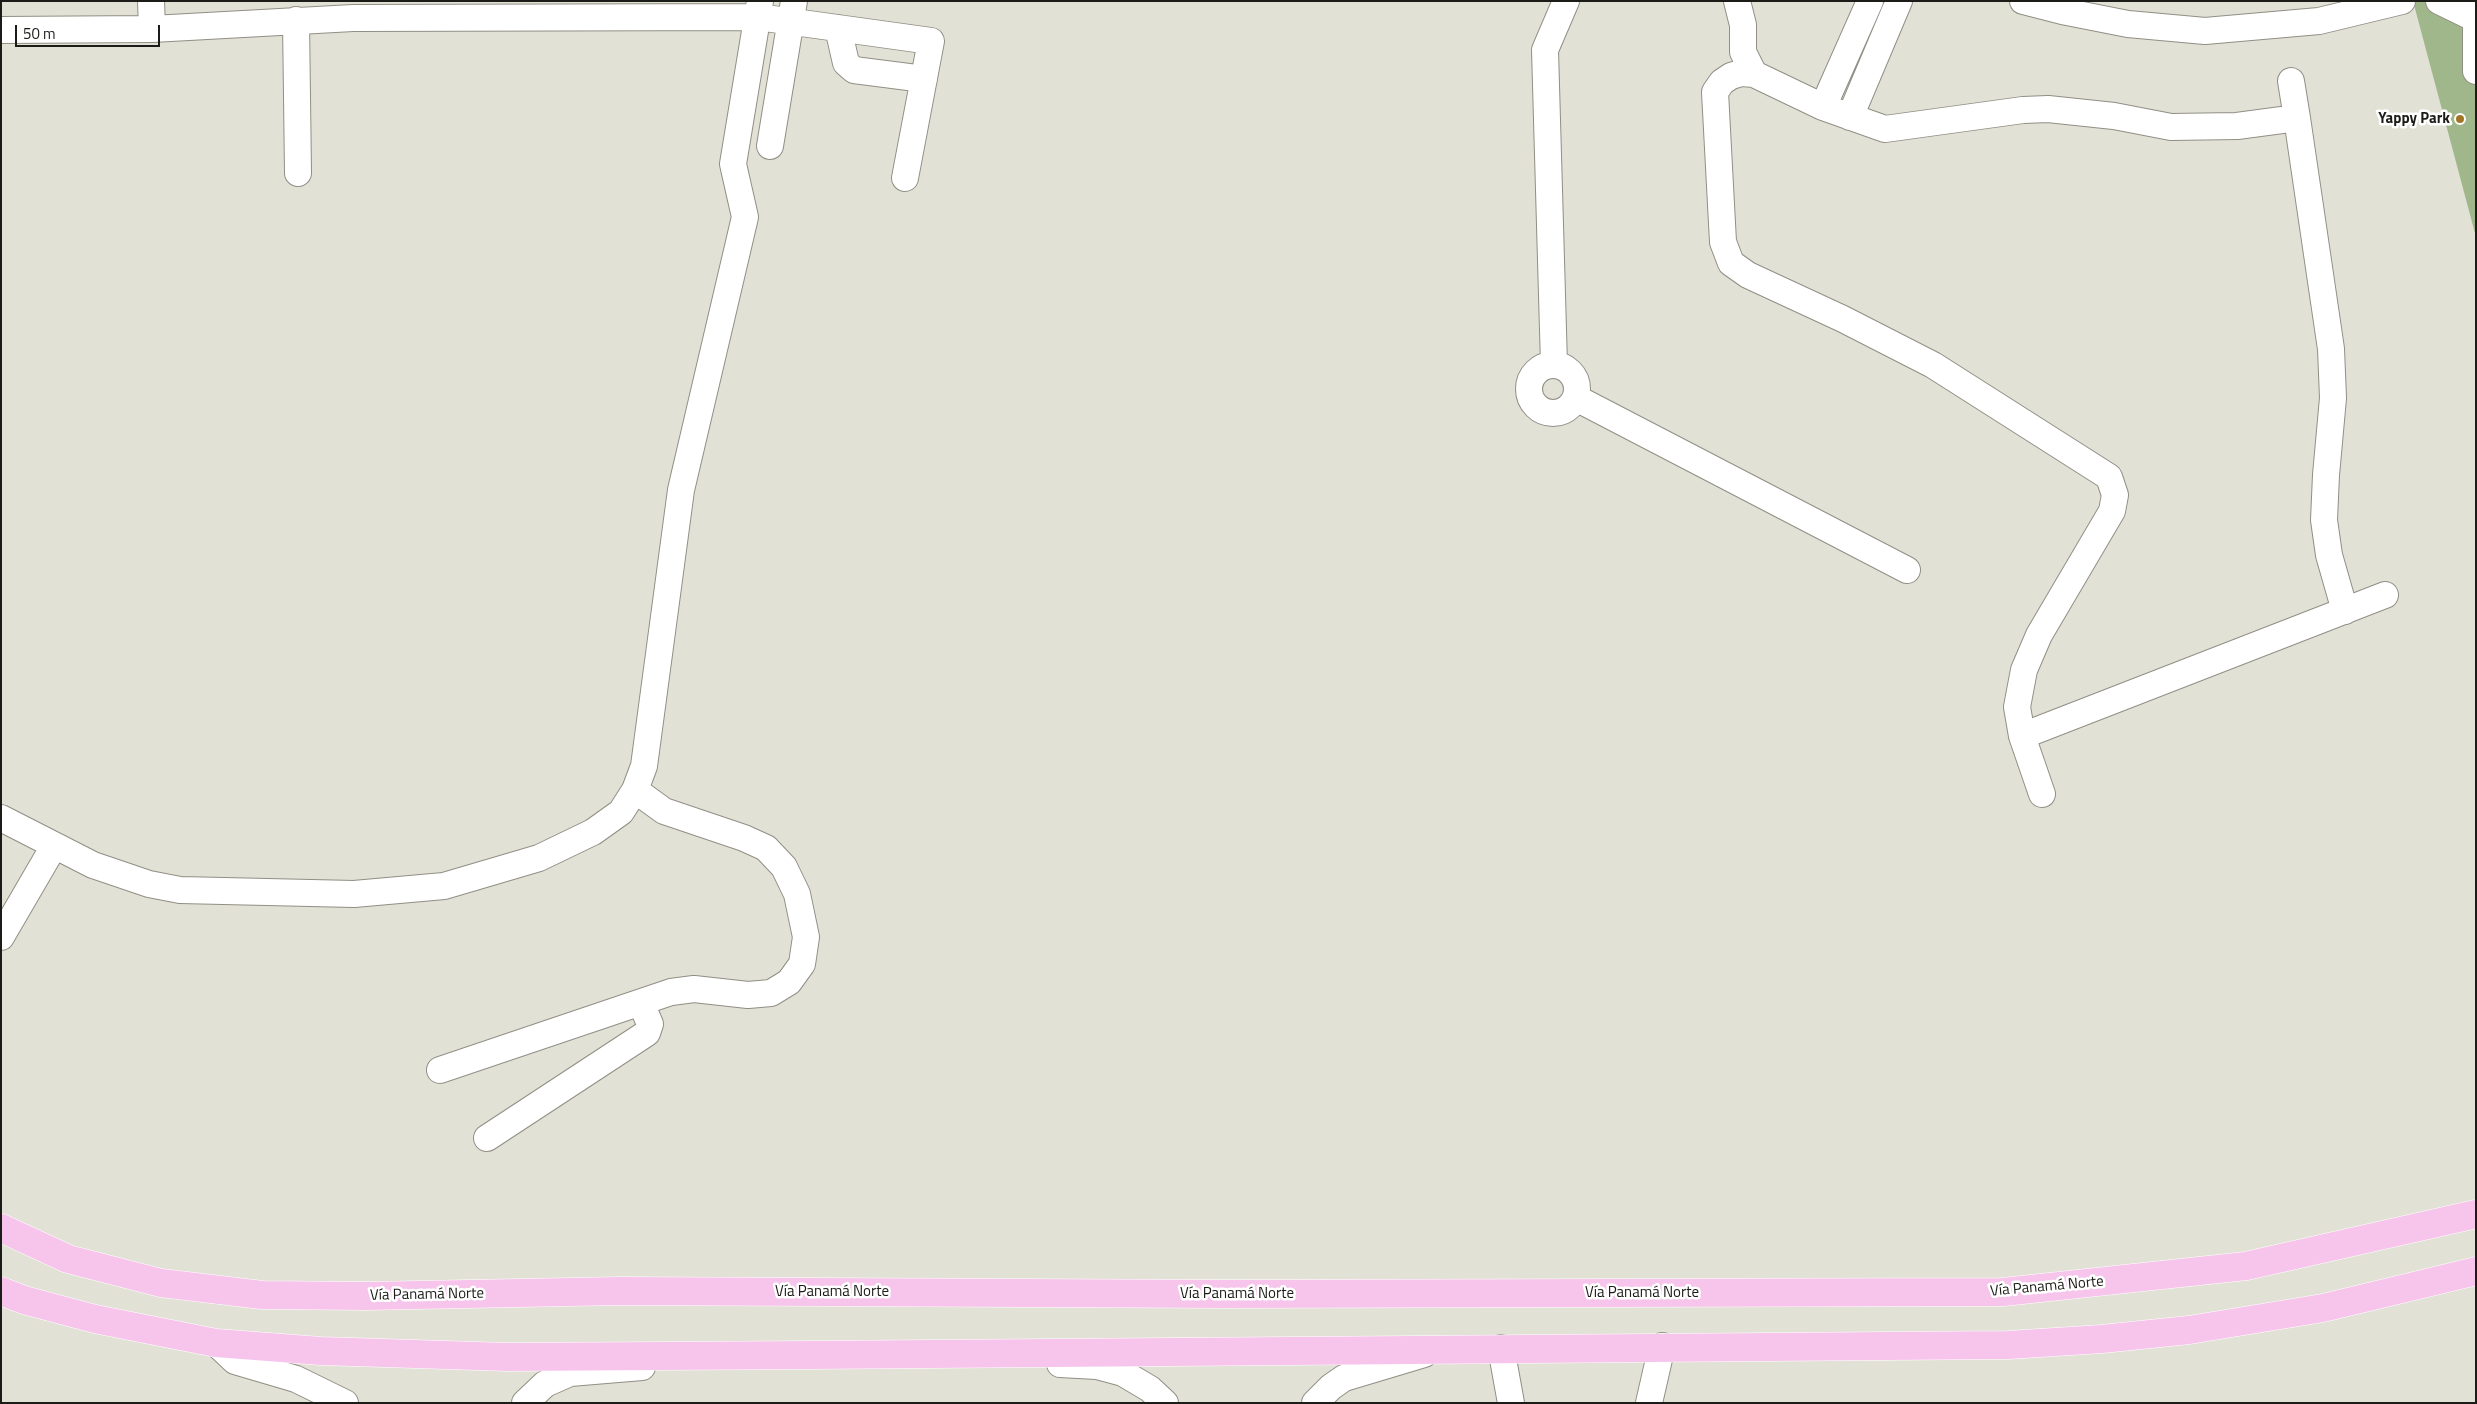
<!DOCTYPE html>
<meta charset="utf-8">
<style>
body{margin:0}
#map{position:relative;width:2477px;height:1404px;overflow:hidden;background:#e2e1d6;font-family:"Titillium Web",sans-serif}
canvas{display:block}
.frame{position:absolute;inset:0;border:2px solid #1b1b17;pointer-events:none}
.scale{position:absolute;left:15px;top:25px;width:145px;height:22px;box-sizing:border-box;border:2px solid #1b1b17;border-top:0;padding-left:6px;font-size:15px;line-height:18px;white-space:nowrap;color:#1b1b17;-webkit-text-stroke:4px #fff;paint-order:stroke}
</style>
<div id="map">
<canvas width="2477" height="1404"></canvas>
<div class="frame"></div>
<div class="scale">50 m</div>
</div>
<script>
const g = document.querySelector('canvas').getContext('2d');
g.lineJoin = 'round';
function paint(path, color) { g.fillStyle = color; g.fill(path, 'evenodd'); }
const toPath = rows => new Path2D(rows.map(r => 'M' + r).join(''));
function stroke(path, color, width, dash) { g.strokeStyle = color; g.lineWidth = width; g.lineCap = dash ? 'butt' : 'round'; g.setLineDash(dash || []); g.stroke(path); }
function label(font, color, halo, rows, align = 'center') {
  g.font = font + ' "Titillium Web",sans-serif'; g.lineWidth = 5; g.setLineDash([]); g.textBaseline = 'middle'; g.strokeStyle = halo; g.fillStyle = color; for (const [text, x, y, turn = 0] of rows) {
    g.save(); g.translate(x, y); g.rotate((+turn || 0) * Math.PI / 180); g.textAlign = isNaN(turn) ? turn : align; if (halo) g.strokeText(text, 0, 0); g.fillText(text, 0, 0); g.restore();
  }
}
paint(toPath([
 [2413,1,2476,1,2476,237]
]), '#9fb78a');
const minor = toPath([
 [151,1,152,29],
 [1737,1,1743,25,1743,52,1754,74],
 [2023,1,2062,11,2128,24,2205,31,2319,21,2402,1],
 [2439,1,2476,19,2473,1],
 [2476,19,2476,71],
 [296,20,298,173],
 [838,28,846,63,854,70,924,79],
 [1,30,152,29,353,18,758,17,931,41,905,178],
 [2291,81,2297,118],
 [1823,107,1870,1],
 [1850,117,1899,1],
 [770,146,794,1],
 '1529 389a24 24 0 1 1 48 0a24 24 0 1 1-48 0Z',
 [1554,365,1545,50,1566,1],
 [1576,398,1907,570],
 [2022,736,2385,595],
 [2042,794,2022,736,2017,707,2024,670,2039,635,2112,511,2115,495,2109,477,1933,365,1843,319,1748,275,1731,263,1723,242,1715,92,1722,82,1731,76,1741,73,1754,74,1823,107,1885,129,2023,110,2048,109,2114,116,2171,127,2237,126,2297,118,2331,349,2333,398,2326,475,2324,520,2329,555,2345,611],
 [1,818,93,865,149,884,180,890,354,894,444,886,539,858,593,832,621,812,635,790,644,766,681,490,745,217,733,164,760,1],
 [1,937,54,846],
 [440,1070,671,992,694,989,748,995,771,993,789,982,802,964,806,937,797,894,784,867,766,848,744,838,664,811,635,790],
 [487,1138,647,1033,650,1024,641,1003],
 [216,1343,235,1361,296,1379,345,1403],
 [1501,1348,1511,1403],
 [1060,1364,1097,1366,1123,1373,1150,1389,1165,1403],
 [525,1403,545,1384,570,1373,642,1367],
 [1315,1403,1331,1387,1344,1378,1424,1354],
 [1649,1403,1662,1346]
]);
const major = toPath([
 [1,1228,68,1259,161,1283,262,1295,366,1296,620,1291,1225,1294,2003,1292,2246,1266,2476,1214],
 [1,1291,24,1300,95,1319,216,1343,321,1351,508,1357,812,1355,2008,1345,2102,1339,2189,1330,2323,1308,2476,1271]
]);
stroke(minor, '#918f85', 28);
stroke(major, '#fff', 29);
stroke(minor, '#fff', 26);
stroke(major, '#f7c4ec', 28);
for (const [x, y, r, color] of [
 [2460,119,5,"#a17525"]
]) { const dot = new Path2D(); dot.arc(x, y, r, 0, 2 * Math.PI); g.fillStyle = color; g.fill(dot); stroke(dot, '#fff', 2); }
label('bold 15px', '#1b1b17', '#fff', [
 ["Yappy Park",2450,119]
], 'right');
label('15px', '#1b1b17', '#fff', [
 ["Vía Panamá Norte",2047,1287,-5],
 ["Vía Panamá Norte",832,1292],
 ["Vía Panamá Norte",1642,1293],
 ["Vía Panamá Norte",1237,1294],
 ["Vía Panamá Norte",427,1295,-1]
]);
</script>
